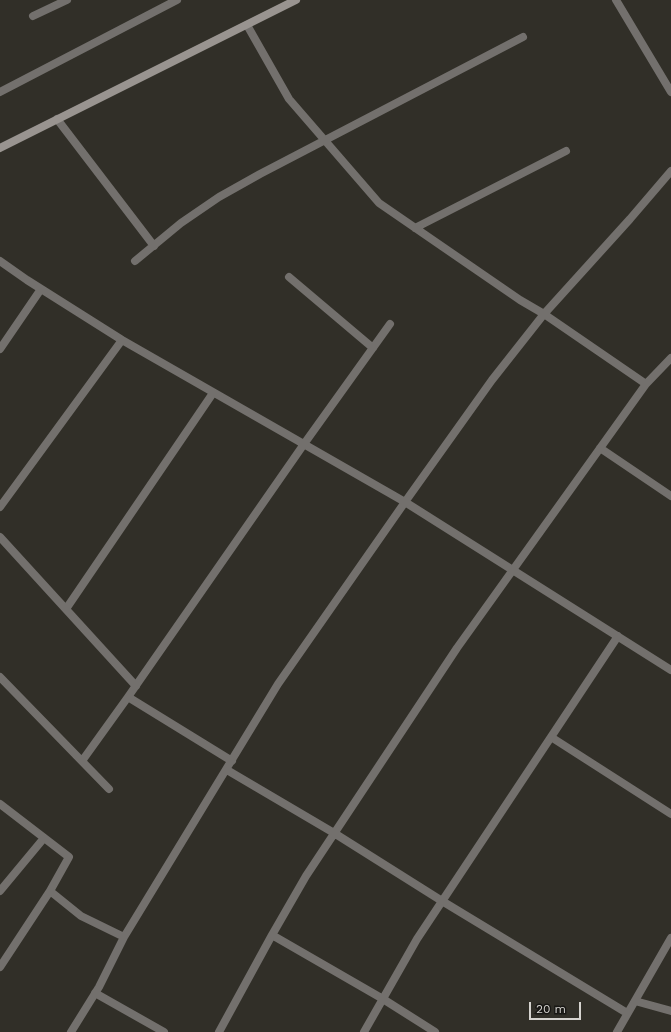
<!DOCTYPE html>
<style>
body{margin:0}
#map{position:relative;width:671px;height:1032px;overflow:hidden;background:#312f28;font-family:"Work Sans",sans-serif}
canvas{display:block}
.scale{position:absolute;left:529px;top:1002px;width:52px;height:18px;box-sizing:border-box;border:2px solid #d5d3cf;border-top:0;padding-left:5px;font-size:12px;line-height:14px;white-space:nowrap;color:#d5d3cf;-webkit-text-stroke:3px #181714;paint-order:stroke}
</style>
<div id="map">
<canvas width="671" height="1032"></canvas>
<div class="scale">20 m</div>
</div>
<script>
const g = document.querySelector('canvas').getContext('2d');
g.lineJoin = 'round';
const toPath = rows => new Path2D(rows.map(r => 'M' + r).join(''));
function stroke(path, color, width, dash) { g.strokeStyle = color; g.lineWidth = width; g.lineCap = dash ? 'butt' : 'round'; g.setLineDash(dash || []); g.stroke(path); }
stroke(toPath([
 [616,0,671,92],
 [33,16,67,0],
 [247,25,289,99,379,203,520,300,544,314,646,384],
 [0,92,177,0],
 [57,119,154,246],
 [415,228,566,151],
 [0,261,27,280,122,340,405,502,671,670],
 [135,261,181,223,219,197,260,174,523,37],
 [289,277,373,348],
 [0,349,41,289],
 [600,448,671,496],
 [0,507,122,340],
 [0,537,136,686],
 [66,609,213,393],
 [0,677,109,789],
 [128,697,232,761],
 [551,737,671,814],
 [82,761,128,697,304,444,390,324],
 [227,770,334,833,442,901,627,1013],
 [0,804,69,857,50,891,81,916,124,937],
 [0,891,44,838],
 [272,935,383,999,435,1032],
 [0,967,50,891],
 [95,993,164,1032],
 [635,1001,671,1011],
 [71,1032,99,987,124,937,278,684,405,502,492,380,544,314,630,219,671,171],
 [219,1032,272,935,306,876,457,648,646,384,671,358],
 [364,1032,417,939,618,636],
 [617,1032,671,938]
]), '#73706d', 8);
stroke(toPath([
 [0,148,296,0]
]), '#999490', 8);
</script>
